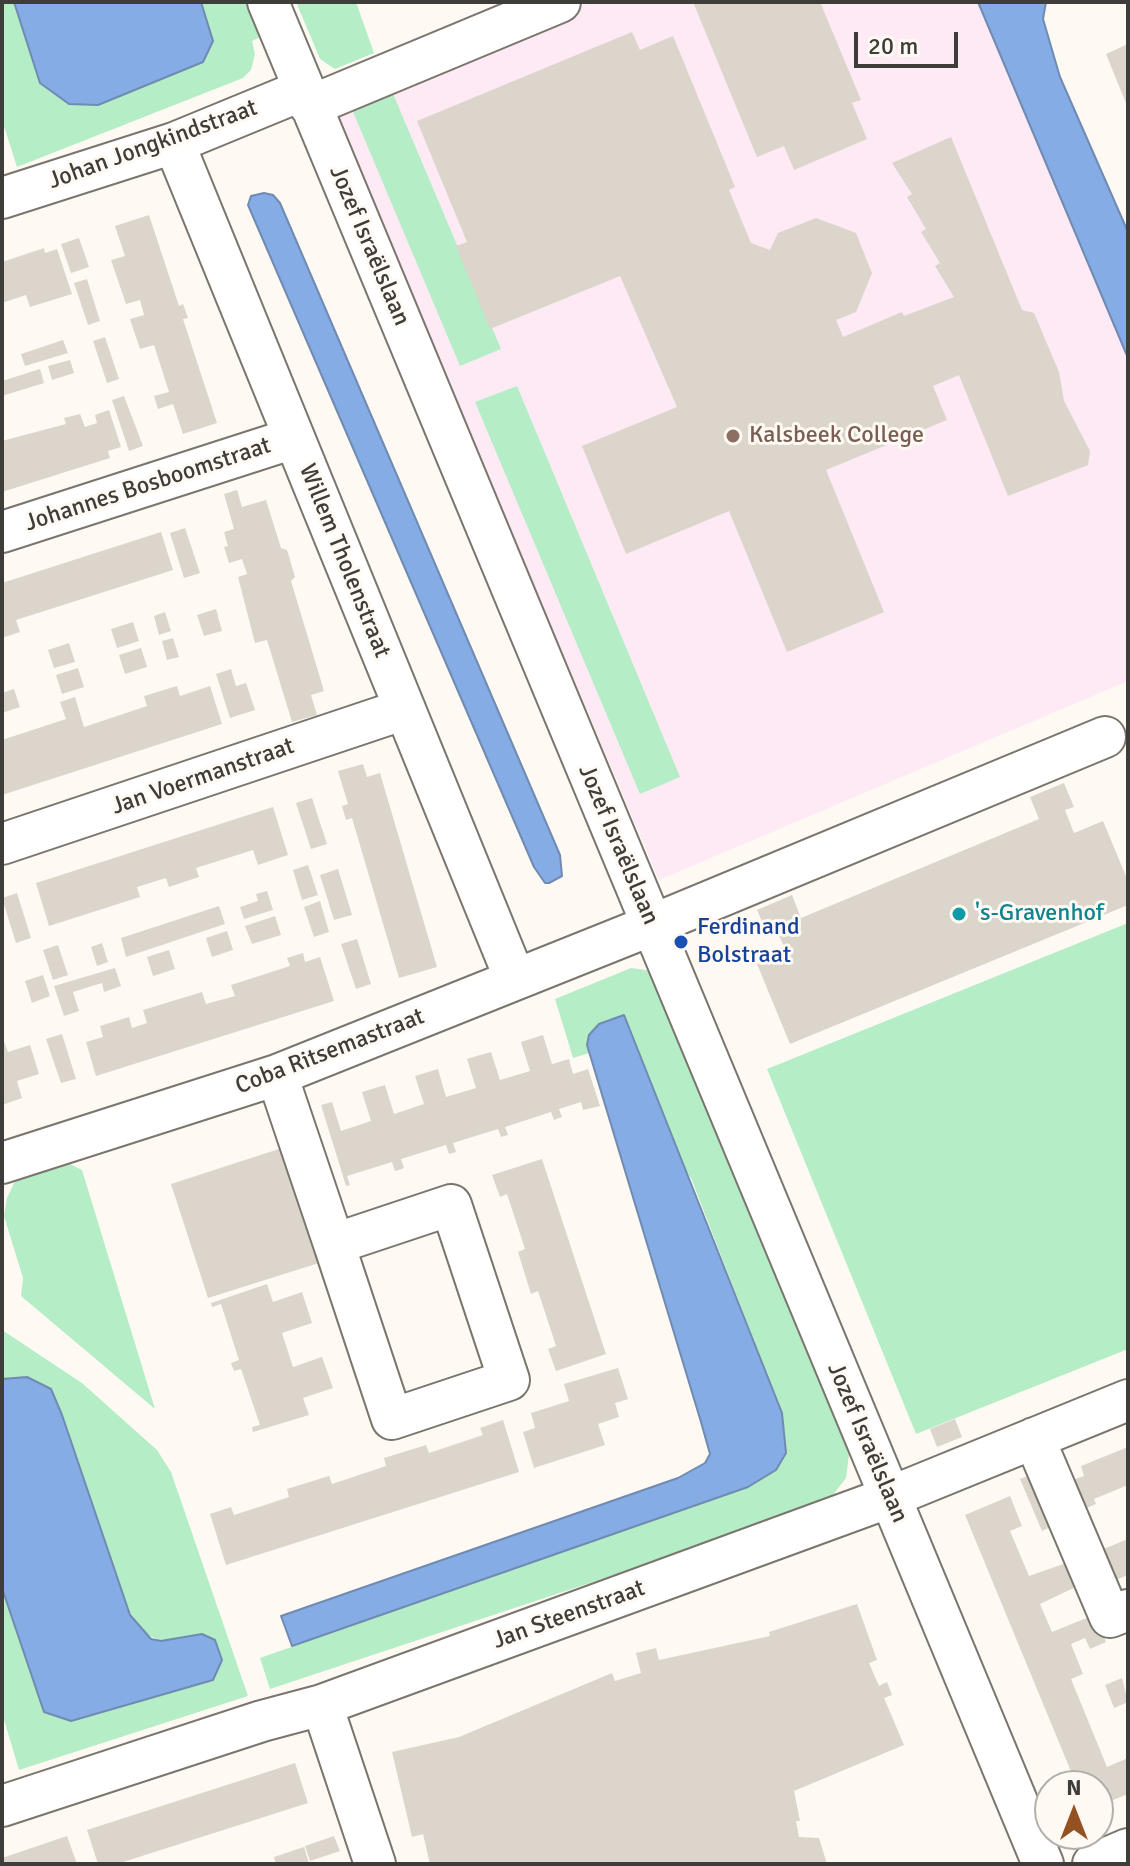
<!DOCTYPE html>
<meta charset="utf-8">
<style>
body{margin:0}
#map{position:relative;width:1130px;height:1866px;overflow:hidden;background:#fefaf3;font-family:Signika,sans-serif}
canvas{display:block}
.frame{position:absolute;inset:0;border:4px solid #3f3d39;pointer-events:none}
.north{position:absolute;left:1034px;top:1770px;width:80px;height:80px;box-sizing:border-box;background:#fefaf3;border:2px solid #b2aea9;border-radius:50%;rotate:0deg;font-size:22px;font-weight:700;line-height:32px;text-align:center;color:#3f3d39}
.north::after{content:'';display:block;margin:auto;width:28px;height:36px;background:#945122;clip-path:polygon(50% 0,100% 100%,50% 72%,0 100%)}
.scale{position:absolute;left:854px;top:32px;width:104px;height:36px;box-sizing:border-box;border:4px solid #3f3d39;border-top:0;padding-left:10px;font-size:24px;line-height:28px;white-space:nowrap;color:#3f3d39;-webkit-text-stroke:6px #fefaf3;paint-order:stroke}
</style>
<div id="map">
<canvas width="1130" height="1866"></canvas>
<div class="frame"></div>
<div class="north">N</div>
<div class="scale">20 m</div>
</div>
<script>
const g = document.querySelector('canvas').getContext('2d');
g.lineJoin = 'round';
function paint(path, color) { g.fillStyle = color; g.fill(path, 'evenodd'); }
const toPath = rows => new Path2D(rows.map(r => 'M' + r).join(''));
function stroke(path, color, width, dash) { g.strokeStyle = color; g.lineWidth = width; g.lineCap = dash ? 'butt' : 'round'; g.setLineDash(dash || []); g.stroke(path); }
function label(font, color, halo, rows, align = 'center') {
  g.font = font + ' Signika,sans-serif'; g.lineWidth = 6; g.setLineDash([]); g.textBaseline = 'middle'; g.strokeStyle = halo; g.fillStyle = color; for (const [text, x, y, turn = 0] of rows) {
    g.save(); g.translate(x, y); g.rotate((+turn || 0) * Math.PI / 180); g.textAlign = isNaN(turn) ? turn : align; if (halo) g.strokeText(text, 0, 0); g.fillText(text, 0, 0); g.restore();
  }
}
paint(toPath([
 [594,2,977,2,1128,358,1128,681,659,880,323,87]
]), '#fdeaf4');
paint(toPath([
 [2,2,14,2,40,83,213,41,201,2,248,2,262,36,252,41,255,54,251,70,243,78,17,167,2,120],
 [296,2,356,2,374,53,335,69,320,59],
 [391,89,501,349,460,366,351,107],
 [517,386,680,777,640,794,475,402],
 [1128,923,1128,1349,916,1434,767,1069],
 [631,968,653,971,834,1408,849,1454,846,1478,833,1495,617,1574,270,1689,260,1658,748,1487,776,1470,786,1453,782,1413,691,1178,587,1045,589,1053,573,1058,555,999],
 [70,1164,82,1170,155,1409,21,1296,23,1278,4,1216,7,1198,15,1181],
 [2,1330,82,1383,157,1450,171,1472,248,1696,19,1770,2,1713,2,1588,45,1712,71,1721,213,1680,222,1660,215,1640,202,1634,161,1641,141,1632,130,1615,62,1415,27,1377,2,1379]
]), '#b4edc6');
const water = toPath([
 [14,2,201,2,213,41,203,62,98,105,69,104,40,83,14,2],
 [978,2,1046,2,1043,19,1060,77,1128,232,1128,358,978,2],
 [264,193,273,195,280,203,560,855,562,876,549,883,545,883,534,867,248,205,251,196,264,193],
 [624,1015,782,1413,786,1453,776,1470,748,1487,292,1646,281,1616,678,1478,705,1463,710,1454,701,1422,587,1045,589,1035,599,1024,624,1015],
 [27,1377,51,1389,62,1415,130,1615,151,1639,161,1641,202,1634,215,1640,222,1660,213,1680,71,1721,44,1712,2,1588,2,1379,27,1377]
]);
paint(water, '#85ace5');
stroke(water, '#708bb1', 2);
paint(toPath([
 [693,2,820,2,861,100,852,103,867,139,794,170,784,146,757,157],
 [632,32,640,50,673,36,735,187,729,190,751,243,770,250,778,233,816,218,856,233,872,273,856,312,836,320,843,337,902,312,904,316,954,297,935,266,940,263,921,232,926,229,907,197,912,194,892,163,951,137,1022,310,1034,313,1059,372,1064,401,1090,451,1088,465,1008,496,959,375,933,386,947,420,826,470,884,612,787,652,729,511,626,554,582,446,677,407,620,276,490,329,456,246,467,242,417,121],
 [1128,44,1128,108,1106,54],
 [149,215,179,306,183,304,188,318,183,319,217,423,183,434,173,404,158,409,154,396,169,392,154,345,140,349,130,319,144,315,140,300,126,304,111,260,125,256,115,226],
 [79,238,89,267,71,273,61,244],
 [44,248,45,253,57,249,72,294,30,307,26,295,2,303,2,262],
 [87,279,100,321,88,325,74,283],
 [105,337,119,379,107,383,93,341],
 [63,340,68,353,25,366,21,354],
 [70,360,74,373,52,380,48,366],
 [40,369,44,383,2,396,2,381],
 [124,396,143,446,129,451,112,400],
 [109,410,121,447,108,451,110,458,2,492,2,441,66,424,64,418,80,414,85,427,97,423,95,415],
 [237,490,242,507,266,500,281,548,287,550,295,577,291,581,324,691,311,695,317,715,292,722,267,640,255,643,238,577,247,574,242,559,229,563,224,547,228,546,224,532,234,529,224,494],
 [185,528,200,573,184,578,170,533],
 [161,532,173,570,16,620,20,632,2,638,2,583],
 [216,609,222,631,204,636,197,615],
 [165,612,171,631,159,635,154,616],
 [133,622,139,641,117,648,111,629],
 [173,638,179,657,167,660,162,641],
 [69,643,75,662,54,668,48,650],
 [141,648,147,667,125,674,119,655],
 [78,668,84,687,62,694,56,675],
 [231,669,236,686,246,683,255,710,230,718,216,674],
 [177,686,180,696,210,686,222,724,2,795,2,740,66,719,60,702,75,697,84,727,147,706,144,696],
 [14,689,20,707,2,713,2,693],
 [363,764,367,777,380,773,437,967,399,978,352,818,346,820,342,806,348,804,338,771],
 [1064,783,1074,807,1065,810,1074,833,1103,821,1128,881,1128,905,790,1044,757,964,786,951,776,929,767,933,757,910,792,895,801,918,1039,819,1030,797],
 [312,798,327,844,311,849,296,803],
 [273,807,288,855,258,865,253,850,196,868,199,877,169,887,166,878,137,887,140,897,49,926,36,883],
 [308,865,318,895,302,900,293,870],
 [338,869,352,915,334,920,320,875],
 [267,891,273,910,244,919,240,907,258,901,256,894],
 [17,893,31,938,16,943,2,898],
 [320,901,329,932,314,937,304,907],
 [219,906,225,924,126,957,121,938],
 [275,916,281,935,252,944,245,926],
 [227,931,233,950,212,957,206,938],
 [357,939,371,984,356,989,341,944],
 [102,943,108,962,97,966,91,947],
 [58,945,68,975,53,980,43,950],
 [169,950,175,969,153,976,147,957],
 [303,953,305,962,320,957,334,1001,96,1076,86,1042,103,1037,100,1026,129,1017,132,1028,147,1023,143,1010,202,992,206,1004,235,996,231,985,290,966,287,958],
 [115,968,121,986,104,992,102,983,73,992,79,1011,64,1016,54,986],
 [43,975,50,996,32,1003,25,981],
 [62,1034,76,1079,61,1083,46,1039],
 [543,1035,552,1064,569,1059,573,1074,588,1069,600,1106,583,1110,581,1102,559,1109,562,1117,554,1120,551,1112,505,1127,508,1135,501,1137,498,1129,453,1143,456,1152,449,1154,446,1145,401,1159,404,1168,399,1170,395,1171,392,1162,347,1176,350,1185,346,1186,321,1105,332,1102,341,1131,371,1121,362,1092,385,1085,394,1114,424,1104,415,1076,438,1069,446,1097,476,1088,467,1059,480,1055,491,1052,500,1080,530,1071,521,1042],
 [2,1036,8,1052,30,1045,39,1074,17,1081,22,1098,2,1105],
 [282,1148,319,1263,208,1298,171,1184],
 [542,1159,606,1354,556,1371,548,1349,556,1346,538,1291,531,1294,518,1252,525,1249,507,1194,500,1197,492,1175],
 [267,1284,273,1302,302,1292,312,1323,282,1333,293,1367,322,1357,333,1388,303,1398,309,1415,253,1432,252,1427,260,1425,241,1369,234,1371,231,1363,239,1360,221,1304,212,1307,211,1303],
 [618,1368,628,1399,615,1403,619,1417,598,1424,605,1445,534,1468,523,1432,535,1428,531,1413,569,1401,564,1384],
 [955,1419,962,1437,937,1447,930,1429],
 [503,1420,519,1472,226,1565,210,1514,231,1507,234,1515,262,1506,289,1497,287,1489,329,1476,332,1484,386,1466,384,1458,426,1445,429,1453,483,1435,480,1428],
 [1128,1447,1128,1485,1094,1499,1096,1504,1082,1510,1070,1481,1084,1476,1081,1466],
 [1035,1473,1057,1524,1042,1531,1020,1479],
 [1010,1496,1022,1526,1010,1531,1029,1576,1072,1561,1082,1584,1040,1604,1052,1632,1094,1615,1106,1642,1090,1649,1085,1638,1071,1644,1083,1674,1071,1679,1107,1767,1128,1758,1128,1794,1098,1806,1098,1786,1077,1786,965,1515],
 [1128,1539,1128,1575,1113,1581,1101,1550],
 [857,1604,877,1660,869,1663,879,1686,887,1682,892,1695,884,1698,904,1745,794,1791,800,1821,796,1821,799,1837,819,1838,827,1864,430,1864,423,1834,412,1837,392,1752,459,1737,612,1673,615,1681,641,1673,636,1653,656,1648,659,1660,770,1636,769,1632],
 [1122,1678,1128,1702,1114,1708,1105,1685],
 [295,1763,308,1803,117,1864,98,1864,87,1830],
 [67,1836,77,1864,2,1864,2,1858],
 [334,1836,340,1851,310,1861,305,1846],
 [304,1847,309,1863,276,1864,274,1857]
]), '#dbd5cc');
const minor = toPath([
 [268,2,1043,1864],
 [310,106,560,2],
 [174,143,515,979],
 [2,198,174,143,303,90],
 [2,532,294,438],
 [2,844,405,709],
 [277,1075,334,1244,451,1205,509,1380,392,1419,334,1244],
 [2,1163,277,1075,652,925,1105,737],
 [1034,1438,1110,1617,1128,1610],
 [322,1705,375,1864],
 [2,1806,262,1721,322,1705,890,1497,1128,1400],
 [1093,1864,1128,1849]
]);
stroke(minor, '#7a756d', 44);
stroke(minor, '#fff', 40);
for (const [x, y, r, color] of [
 [733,436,8,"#8d6e63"],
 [959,914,8,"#0f9aa8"],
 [681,942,8,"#1a4fb4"]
]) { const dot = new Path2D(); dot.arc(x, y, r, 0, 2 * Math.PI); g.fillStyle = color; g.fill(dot); stroke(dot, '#fefaf3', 3); }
label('24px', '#3f3d39', '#fefaf3', [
 ["Johan Jongkindstraat",153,145,-20],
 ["Jozef Israëlslaan",369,246,67],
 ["Johannes Bosboomstraat",148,485,-18],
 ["Willem Tholenstraat",344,561,68],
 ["Jan Voermanstraat",203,777,-19],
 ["Jozef Israëlslaan",618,845,67],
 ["Coba Ritsemastraat",330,1052,-21],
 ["Jozef Israëlslaan",867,1443,67],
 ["Jan Steenstraat",569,1615,-20]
]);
label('24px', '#785e54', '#fefaf3', [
 ["Kalsbeek College",749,436]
], 'left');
label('24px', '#0d838f', '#fefaf3', [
 ["'s-Gravenhof",975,914]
], 'left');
label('24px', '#164399', '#fefaf3', [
 ["Ferdinand",697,928],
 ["Bolstraat",697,956]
], 'left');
</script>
